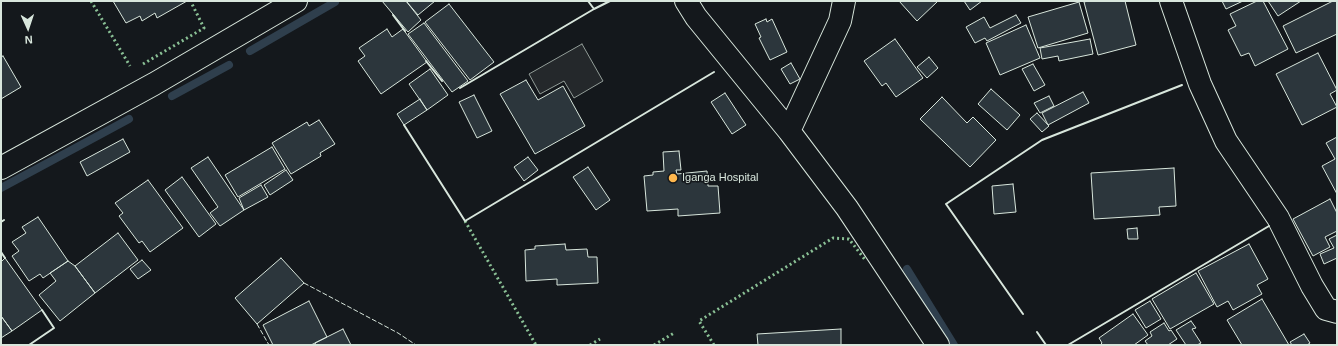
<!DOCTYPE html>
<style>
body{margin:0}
#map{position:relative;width:1338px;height:346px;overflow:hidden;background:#14181c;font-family:Helvetica,sans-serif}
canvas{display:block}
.frame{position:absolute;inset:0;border:2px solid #d8e6dc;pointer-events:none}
.north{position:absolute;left:8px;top:8px;width:40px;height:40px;-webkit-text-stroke:3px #14181c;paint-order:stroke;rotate:177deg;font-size:11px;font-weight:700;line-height:16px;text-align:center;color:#d8e6dc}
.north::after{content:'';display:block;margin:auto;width:14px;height:18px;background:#d8e6dc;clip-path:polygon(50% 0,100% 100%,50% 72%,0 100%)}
</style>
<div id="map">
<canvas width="1338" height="346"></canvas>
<div class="frame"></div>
<div class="north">N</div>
</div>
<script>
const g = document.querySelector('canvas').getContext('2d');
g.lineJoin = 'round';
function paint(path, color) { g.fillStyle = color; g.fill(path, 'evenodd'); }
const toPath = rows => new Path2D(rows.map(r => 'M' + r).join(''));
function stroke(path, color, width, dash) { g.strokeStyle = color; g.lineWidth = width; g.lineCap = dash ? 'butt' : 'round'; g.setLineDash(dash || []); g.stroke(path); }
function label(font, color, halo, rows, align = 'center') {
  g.font = font + ' Helvetica,sans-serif'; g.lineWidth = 3; g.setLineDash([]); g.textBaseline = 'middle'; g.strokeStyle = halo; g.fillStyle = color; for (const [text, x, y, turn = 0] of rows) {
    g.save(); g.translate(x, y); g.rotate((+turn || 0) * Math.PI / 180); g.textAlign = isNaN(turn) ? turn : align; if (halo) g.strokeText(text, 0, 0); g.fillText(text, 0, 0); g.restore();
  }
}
const parking = toPath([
 [582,44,603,81,574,98,564,81,540,94,529,74,582,44]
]);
paint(parking, '#24282b');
stroke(parking, '#939e99', 1);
stroke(toPath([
 [250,51,335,2],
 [172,96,229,65],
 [1,188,129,119],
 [907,269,954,345]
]), '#2f3f4d', 8);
const building = toPath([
 [113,1,187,1,157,18,155,13,142,21,140,16,126,23,113,1],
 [382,1,406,1,421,20,408,32,382,1],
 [406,1,435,1,418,15,406,1],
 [899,1,938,1,917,21,899,1],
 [964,1,982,1,970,10,964,1],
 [1088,1,1125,1,1136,45,1098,55,1084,2,1088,1],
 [1222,1,1243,1,1226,9,1222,1],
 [1257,1,1263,1,1288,49,1255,66,1249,53,1241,56,1228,30,1236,26,1230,14,1257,1],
 [1268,1,1301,1,1278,16,1268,1],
 [1333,1,1337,1,1337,34,1296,53,1283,26,1333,1],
 [1079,2,1088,33,1038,48,1028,17,1079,2],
 [449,4,494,62,470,80,425,22,449,4],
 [1016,15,1021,23,987,41,985,38,975,43,966,27,984,17,990,28,1016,15],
 [766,19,767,22,772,19,787,52,770,60,759,38,761,37,755,24,766,19],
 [424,23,468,81,452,92,408,34,424,23],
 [1026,25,1040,58,1000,75,986,43,1026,25],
 [387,29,392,37,403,29,427,62,381,94,358,61,365,56,359,48,387,29],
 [895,39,923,78,896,97,886,83,882,86,864,61,895,39],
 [1090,39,1093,54,1059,61,1058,56,1042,59,1040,48,1090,39],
 [1318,53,1337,90,1330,94,1337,107,1302,125,1276,74,1318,53],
 [3,56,21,87,1,99,1,57,3,56],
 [929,57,938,68,927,78,917,67,929,57],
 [791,63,800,79,790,84,781,69,791,63],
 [1033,64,1045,85,1034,91,1022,69,1033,64],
 [430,69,448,95,427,110,409,84,430,69],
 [526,80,538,100,563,86,585,126,535,154,500,94,526,80],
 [991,89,1020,115,1007,130,978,104,991,89],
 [1083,92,1089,103,1048,125,1042,113,1083,92],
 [725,93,746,125,732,134,711,102,725,93],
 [474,95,492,131,477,138,459,102,474,95],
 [1049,96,1054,106,1040,113,1034,103,1049,96],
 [942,97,967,123,973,117,996,140,970,167,920,119,942,97],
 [420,99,427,110,404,125,397,114,420,99],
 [1037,113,1049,126,1042,132,1030,119,1037,113],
 [319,120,335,144,320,153,321,156,291,174,272,143,307,122,309,126,319,120],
 [1337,137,1337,194,1322,166,1335,159,1326,143,1337,137],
 [123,139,130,152,87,176,80,162,123,139],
 [272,147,285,169,238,197,225,175,272,147],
 [679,151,681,170,676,170,677,174,707,171,708,186,718,186,720,213,678,216,678,209,647,211,644,176,653,175,653,172,664,171,663,152,679,151],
 [208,157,244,210,220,226,210,213,218,207,191,168,208,157],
 [528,157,538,170,524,181,514,167,528,157],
 [588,167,610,200,596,210,573,177,588,167],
 [1174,168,1176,206,1159,207,1160,215,1094,219,1091,173,1174,168],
 [286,170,293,180,270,195,264,185,286,170],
 [182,177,216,224,199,237,165,190,182,177],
 [148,180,183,228,150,252,142,241,139,243,119,216,123,213,115,203,148,180],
 [1013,184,1016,212,994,214,992,186,1013,184],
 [261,185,268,197,244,210,239,198,261,185],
 [1330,199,1337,213,1337,231,1325,237,1330,247,1313,256,1293,219,1330,199],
 [38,217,68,261,43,278,40,274,29,281,12,256,19,251,12,242,26,233,22,227,38,217],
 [1137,228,1138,239,1128,239,1127,229,1137,228],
 [118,233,138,260,95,293,75,266,118,233],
 [1337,235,1337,258,1324,264,1320,254,1334,248,1329,239,1337,235],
 [565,244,566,250,587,249,588,257,597,257,598,283,557,285,557,279,526,281,525,250,535,249,535,246,565,244],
 [1249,244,1268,279,1257,285,1262,294,1233,310,1228,301,1217,307,1198,271,1249,244],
 [5,258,42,310,12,331,1,316,1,262,5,258],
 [281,258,304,283,257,324,235,298,281,258],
 [142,260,151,270,138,279,130,269,142,260],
 [68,261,75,266,95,293,60,321,39,295,56,281,50,273,68,261],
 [1196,273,1214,304,1170,329,1152,299,1196,273],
 [1262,299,1289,345,1242,345,1227,320,1262,299],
 [309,301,327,337,311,345,273,345,263,325,309,301],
 [1150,301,1161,319,1146,328,1135,310,1150,301],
 [1133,314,1148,335,1134,345,1100,345,1102,343,1099,338,1133,314],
 [1,316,12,331,1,338,1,316],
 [1191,321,1196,328,1192,329,1201,343,1197,345,1186,345,1176,330,1191,321],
 [1164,323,1169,331,1171,330,1177,339,1168,345,1148,345,1145,341,1152,336,1150,332,1164,323],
 [343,329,351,345,316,345,315,343,343,329],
 [841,329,841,345,758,345,757,334,841,329],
 [1304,334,1310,343,1307,345,1292,345,1290,342,1304,334]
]);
paint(building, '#2c363c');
stroke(building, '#d8e6dc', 1);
const street = toPath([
 [686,1,696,17,789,131,847,208,938,345],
 [1171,1,1200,84,1226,141,1278,218,1312,286,1326,309,1337,312],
 [789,131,840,21,844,1],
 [1,168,154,84,296,1]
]);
stroke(street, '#d8e6dc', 24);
stroke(street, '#14181c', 22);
stroke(toPath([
 [91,1,130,66],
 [143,64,204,28,191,2],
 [465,221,536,345],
 [590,345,600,339],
 [654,345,674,333],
 [714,345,699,321,833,238,849,239,866,261]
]), '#8ac095', 3, [2, 3]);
stroke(toPath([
 [304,283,398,333,416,345],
 [257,324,269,345]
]), '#d8e6dc', 1, [5, 2]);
stroke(toPath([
 [594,9,610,1],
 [393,15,405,31],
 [426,61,442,81],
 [460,88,594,9,588,1],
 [404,125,465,221,714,72],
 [1,222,4,220],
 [1,252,5,258],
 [1023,314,946,204,1042,140,1182,85],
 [1037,332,1046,345],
 [29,345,54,328,42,310],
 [1068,345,1269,226]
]), '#d8e6dc', 2);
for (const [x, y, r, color] of [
 [673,178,5,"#ffb74d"]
]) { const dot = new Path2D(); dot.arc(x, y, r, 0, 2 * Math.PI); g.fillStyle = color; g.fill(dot); stroke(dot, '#14181c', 1.5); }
label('11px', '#d8e6dc', '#14181c', [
 ["Iganga Hospital",682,178]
], 'left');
</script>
